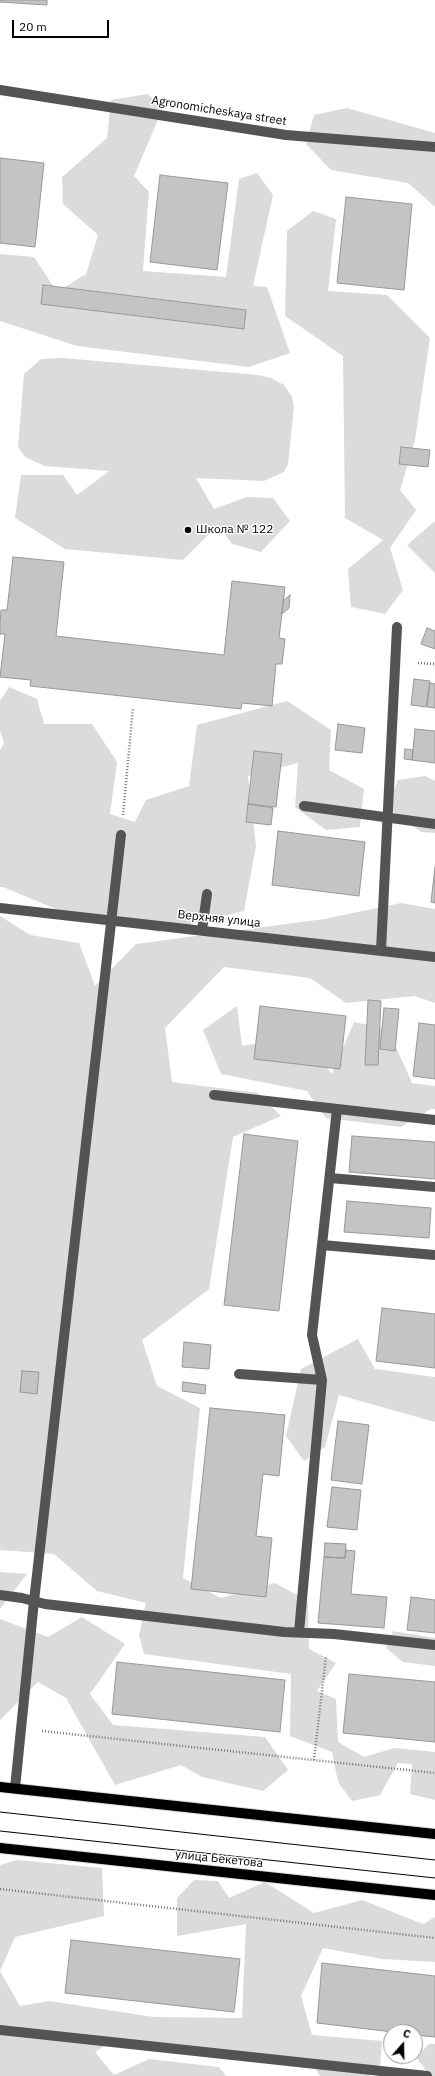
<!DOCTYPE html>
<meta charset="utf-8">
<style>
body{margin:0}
#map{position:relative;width:435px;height:2076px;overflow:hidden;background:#fff;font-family:"IBM Plex Sans",sans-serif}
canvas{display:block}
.north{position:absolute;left:383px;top:2024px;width:40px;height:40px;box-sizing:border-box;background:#fff;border:1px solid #999;border-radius:50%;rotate:20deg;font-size:11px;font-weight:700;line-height:16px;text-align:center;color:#000}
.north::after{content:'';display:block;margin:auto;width:14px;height:18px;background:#000;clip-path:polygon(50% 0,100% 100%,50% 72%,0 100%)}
.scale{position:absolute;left:12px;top:20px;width:97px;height:18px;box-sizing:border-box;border:2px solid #000;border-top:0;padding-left:5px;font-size:12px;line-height:14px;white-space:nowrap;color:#000;-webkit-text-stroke:3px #fff;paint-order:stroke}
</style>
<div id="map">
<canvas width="435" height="2076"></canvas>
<div class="north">С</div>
<div class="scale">20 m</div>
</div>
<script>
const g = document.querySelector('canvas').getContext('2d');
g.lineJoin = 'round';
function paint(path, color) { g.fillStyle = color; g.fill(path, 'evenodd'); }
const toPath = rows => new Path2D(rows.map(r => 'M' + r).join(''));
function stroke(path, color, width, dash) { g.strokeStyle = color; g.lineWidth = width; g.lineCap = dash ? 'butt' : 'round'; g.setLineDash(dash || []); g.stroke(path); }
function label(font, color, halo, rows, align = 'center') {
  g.font = font + ' "IBM Plex Sans",sans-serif'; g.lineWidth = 3; g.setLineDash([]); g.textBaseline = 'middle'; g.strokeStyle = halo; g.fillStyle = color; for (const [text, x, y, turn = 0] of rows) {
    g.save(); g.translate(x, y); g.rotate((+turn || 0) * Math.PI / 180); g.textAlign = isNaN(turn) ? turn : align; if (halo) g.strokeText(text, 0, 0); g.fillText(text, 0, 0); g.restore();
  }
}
paint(toPath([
 [148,94,162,110,134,176,149,192,143,271,226,277,239,179,257,173,273,195,253,286,267,287,290,353,249,367,77,346,0,321,0,254,34,257,57,292,86,274,98,235,63,204,62,177,107,138,111,100],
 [347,108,435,133,435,207,408,183,331,170,306,144,314,115],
 [313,211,336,219,328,291,387,295,430,338,415,440,400,490,416,510,390,548,403,590,385,614,351,607,348,569,383,540,345,518,343,356,285,316,287,231],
 [63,358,258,375,271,378,284,385,292,397,294,407,288,464,284,472,264,481,196,478,214,509,247,497,273,498,290,521,261,552,232,544,218,525,183,560,65,549,15,518,21,475,63,475,77,495,109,471,45,466,25,457,18,447,24,374,41,359],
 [435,521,435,573,407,545],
 [9,687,37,699,44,724,92,724,117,762,110,814,135,822,146,800,189,786,197,725,287,701,331,730,329,770,364,789,360,827,326,830,295,807,298,763,248,776,256,846,244,911,158,932,56,909,3,887,0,887,0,750,4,743,0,731,0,701],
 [425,776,435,781,435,833,421,832,387,807,398,780],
 [401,903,435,909,435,1003,415,996,346,1003,310,978,224,967,165,1028,172,1082,258,1093,281,1116,233,1137,209,1289,142,1340,157,1386,200,1408,183,1578,221,1598,275,1583,308,1601,309,1649,336,1663,317,1691,336,1699,338,1742,364,1757,394,1748,435,1752,435,1800,410,1794,412,1764,398,1763,380,1795,352,1801,338,1782,332,1752,290,1736,291,1674,144,1654,139,1635,146,1603,97,1591,54,1554,0,1550,0,916,30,935,79,943,95,986,136,944,324,919],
 [237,1006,242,1046,276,1040,308,1042,332,1074,354,1022,388,1029,412,1083,435,1086,435,1109,431,1109,401,1127,326,1118,307,1091,221,1074,203,1030],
 [358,1339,375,1369,435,1377,435,1422,339,1395,325,1447,304,1461,286,1436,301,1369],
 [0,1572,27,1574,0,1609],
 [82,1617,125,1644,90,1694,113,1725,265,1737,288,1770,263,1791,202,1777,181,1765,115,1785,66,1698,38,1682,0,1720,0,1619,48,1637],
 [393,1631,435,1638,435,1666,403,1662,386,1648],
 [17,1860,102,1868,104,1916,15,1937,0,1971,20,2006,49,2001,154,2017,242,2018,246,1924,177,1936,177,1898,194,1880,218,1881,229,1898,265,1882,314,1913,362,1900,423,1924,435,1917,435,1962,382,1959,323,1948,301,1996,312,2035,382,2041,380,2067,370,2076,320,2076,310,2060,116,2039,95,2052,114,2075,149,2059,219,2067,226,2076,0,2076,0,1865],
 [429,2044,435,2044,435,2076,430,2076,416,2057]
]), '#dbdbdb');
const building = toPath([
 [0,0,47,0,47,5,0,2,0,0],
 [0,158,44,163,35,247,0,243,0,158],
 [160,175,228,183,217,270,150,262,160,175],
 [346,197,412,204,404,290,337,283,346,197],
 [43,285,246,310,244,329,41,304,43,285],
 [401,447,430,450,428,467,399,464,401,447],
 [13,557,64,562,56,636,224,655,232,581,285,587,279,638,285,639,282,664,276,664,272,706,242,703,241,709,30,686,31,680,0,677,5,634,0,634,0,624,1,610,7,610,13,557],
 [290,595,289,608,282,614,283,601,290,595],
 [427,628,435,631,435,649,421,644,427,628],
 [414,679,430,681,426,707,411,705,414,679],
 [430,683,435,684,435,708,427,707,430,683],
 [338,724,365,728,362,753,335,750,338,724],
 [415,729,435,731,435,763,412,760,415,729],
 [405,749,413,750,412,760,404,759,405,749],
 [254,751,282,754,276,807,248,804,254,751],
 [248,804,273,808,271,825,246,822,248,804],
 [278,831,365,842,359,896,272,885,278,831],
 [435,867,435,903,431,902,435,867],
 [368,1000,381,1001,378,1065,365,1065,368,1000],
 [260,1006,346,1016,340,1069,254,1059,260,1006],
 [384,1008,399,1009,395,1051,380,1049,384,1008],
 [419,1023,435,1025,435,1079,413,1076,419,1023],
 [244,1134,298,1141,279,1311,224,1305,244,1134],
 [352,1136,435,1142,435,1179,349,1172,352,1136],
 [347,1201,431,1208,429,1238,344,1232,347,1201],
 [382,1308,435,1314,435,1368,376,1361,382,1308],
 [184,1342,211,1345,209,1369,182,1367,184,1342],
 [22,1371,39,1372,37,1394,20,1392,22,1371],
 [183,1382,206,1385,205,1394,182,1391,183,1382],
 [210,1408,285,1415,279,1476,263,1474,256,1536,272,1538,266,1597,191,1589,210,1408],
 [338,1421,369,1425,362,1484,331,1480,338,1421],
 [332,1487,361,1490,357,1530,327,1527,332,1487],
 [325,1543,346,1544,345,1558,324,1557,325,1543],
 [346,1550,355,1551,351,1594,387,1597,384,1628,318,1623,324,1557,345,1558,346,1550],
 [411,1597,435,1600,435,1633,407,1630,411,1597],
 [117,1662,285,1680,280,1732,112,1714,117,1662],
 [349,1674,435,1682,435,1742,343,1733,349,1674],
 [71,1940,240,1959,234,2012,65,1993,71,1940],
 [322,1963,435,1976,435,2037,415,2035,415,2032,393,2032,317,2023,322,1963]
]);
paint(building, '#c4c4c4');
stroke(building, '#989898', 1);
const major = toPath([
 [0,1787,435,1834],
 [0,1848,435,1895]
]);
stroke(major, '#dbdbdb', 12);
stroke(toPath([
 [418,663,435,664],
 [123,815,133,708],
 [42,1731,435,1773],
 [314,1760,326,1656],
 [0,1889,435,1938]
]), '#767676', 2.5, [1, 2]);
stroke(toPath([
 [0,90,286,135,435,147],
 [304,806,435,824],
 [0,908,435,957],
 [202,930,207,894],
 [381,950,397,627],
 [214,1095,435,1120],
 [330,1178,435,1187],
 [322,1245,435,1255],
 [239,1374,322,1380,299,1632],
 [322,1380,312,1335,337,1109],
 [0,1595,22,1598,45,1604,284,1632,334,1634,435,1645],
 [15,1788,34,1601,121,835],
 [0,2030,427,2076]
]), '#545454', 10);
stroke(major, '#000', 10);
stroke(toPath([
 [0,1812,435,1860],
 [0,1831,435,1878]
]), '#000', 1);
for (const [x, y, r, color] of [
 [188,530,4,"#000"]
]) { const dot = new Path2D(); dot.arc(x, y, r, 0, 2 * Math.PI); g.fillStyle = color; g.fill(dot); stroke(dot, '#fff', 1.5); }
label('12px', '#000', '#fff', [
 ["Agronomicheskaya street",219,111,9],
 ["Верхняя улица",219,919,6],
 ["улица Бекетова",219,1859,6]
]);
label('12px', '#000', '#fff', [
 ["Школа № 122",196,530]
], 'left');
</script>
